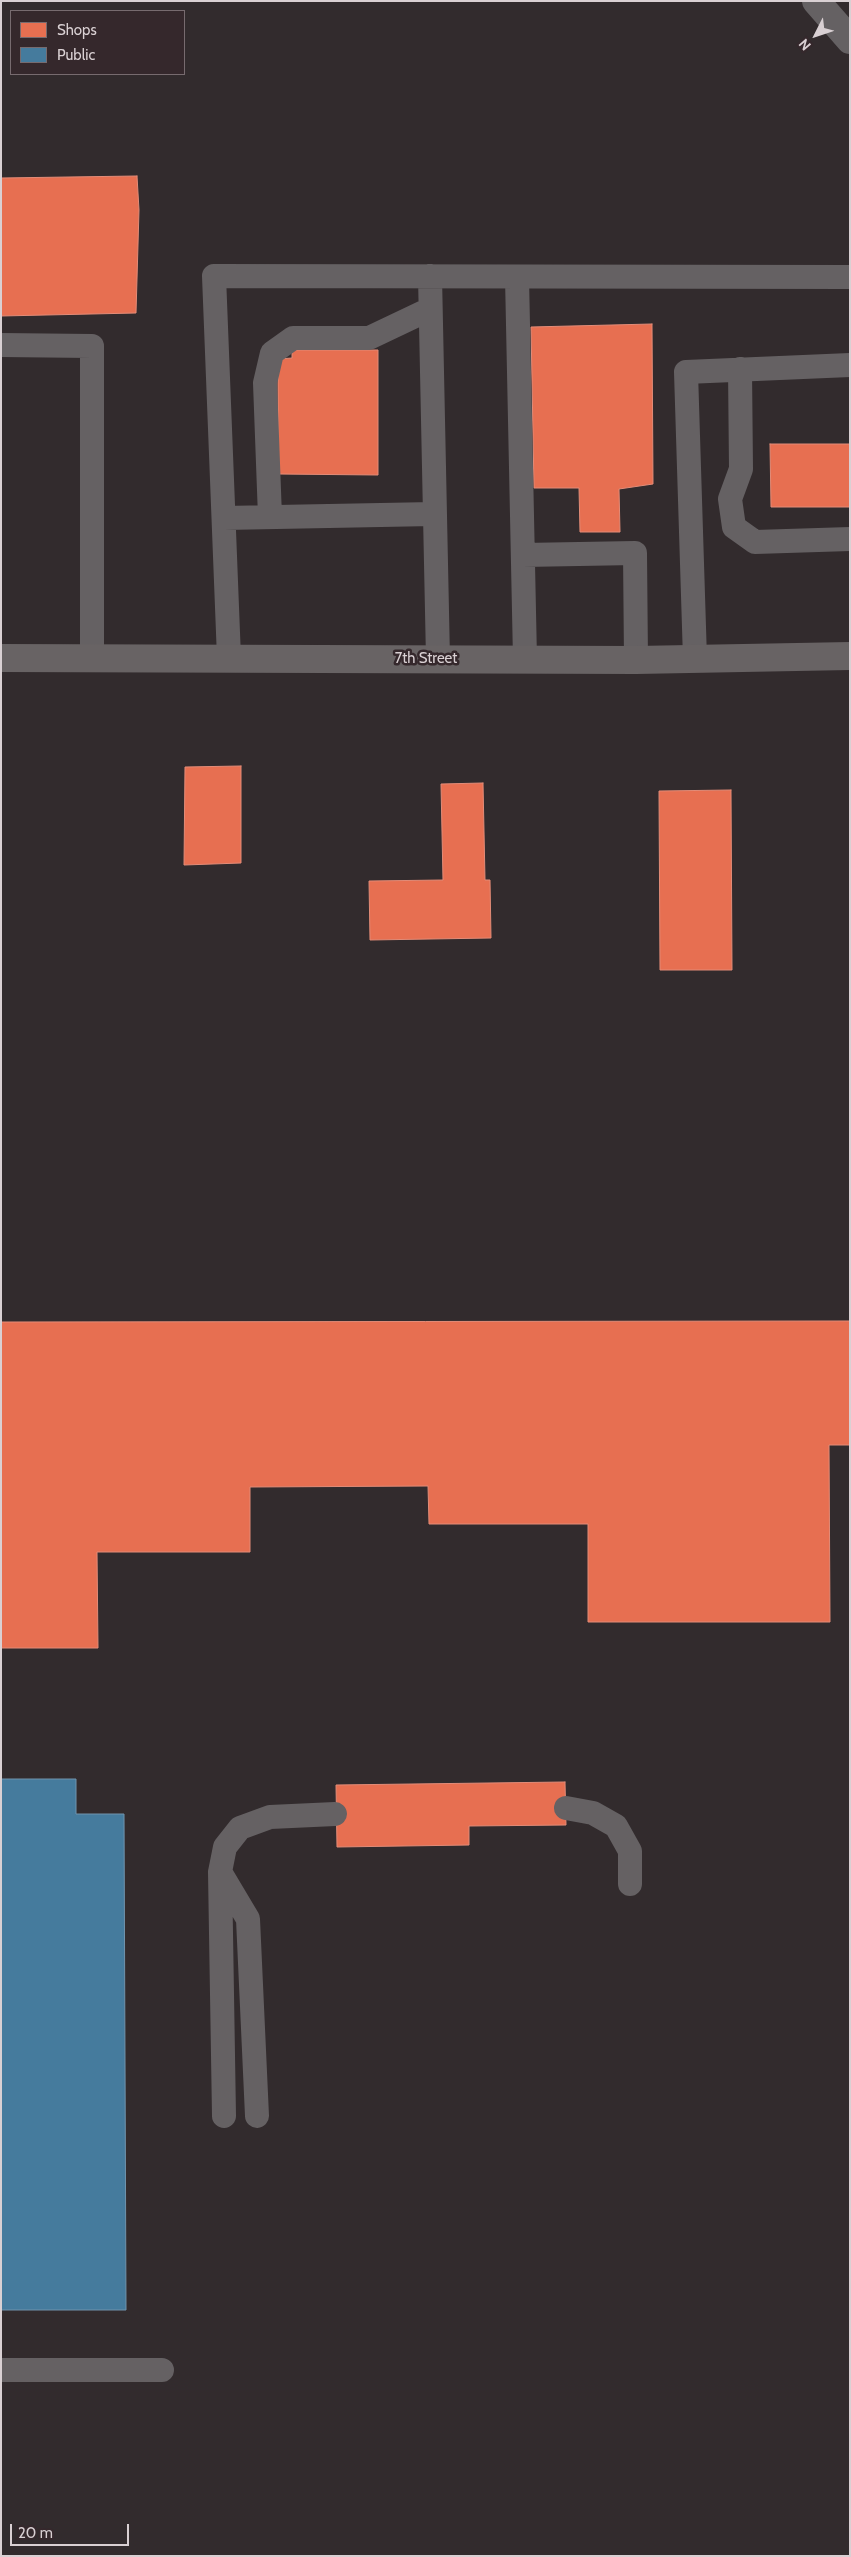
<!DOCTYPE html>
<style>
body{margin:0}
#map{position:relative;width:851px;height:2557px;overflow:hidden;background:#322b2d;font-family:Cabin,sans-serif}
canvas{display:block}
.frame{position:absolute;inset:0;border:2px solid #d9d0d3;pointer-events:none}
.legend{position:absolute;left:10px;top:10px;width:175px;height:65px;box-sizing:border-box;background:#35282c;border:1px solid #776b6f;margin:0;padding:6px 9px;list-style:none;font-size:15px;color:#d9d0d3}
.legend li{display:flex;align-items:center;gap:10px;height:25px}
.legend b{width:25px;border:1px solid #776b6f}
.north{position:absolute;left:791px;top:10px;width:50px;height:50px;-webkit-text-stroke:4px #35282c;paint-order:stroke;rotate:229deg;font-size:14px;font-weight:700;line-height:20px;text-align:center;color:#d9d0d3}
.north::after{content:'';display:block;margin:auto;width:18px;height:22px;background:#d9d0d3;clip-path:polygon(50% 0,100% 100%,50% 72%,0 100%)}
.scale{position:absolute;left:10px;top:2524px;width:119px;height:22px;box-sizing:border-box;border:2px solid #d9d0d3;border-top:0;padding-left:6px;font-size:15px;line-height:18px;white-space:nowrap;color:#d9d0d3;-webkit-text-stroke:4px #35282c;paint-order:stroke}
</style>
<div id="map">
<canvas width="851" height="2557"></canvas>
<div class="frame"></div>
<ul class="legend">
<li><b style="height:14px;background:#e76f51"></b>Shops</li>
<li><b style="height:14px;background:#457b9d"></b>Public</li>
</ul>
<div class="north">N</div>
<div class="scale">20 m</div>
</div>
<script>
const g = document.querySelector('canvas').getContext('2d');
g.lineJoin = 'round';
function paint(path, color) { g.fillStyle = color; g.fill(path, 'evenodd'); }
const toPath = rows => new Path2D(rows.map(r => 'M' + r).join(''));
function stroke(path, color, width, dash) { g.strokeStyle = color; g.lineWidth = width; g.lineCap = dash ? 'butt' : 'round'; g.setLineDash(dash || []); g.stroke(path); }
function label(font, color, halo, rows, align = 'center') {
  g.font = font + ' Cabin,sans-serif'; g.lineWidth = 5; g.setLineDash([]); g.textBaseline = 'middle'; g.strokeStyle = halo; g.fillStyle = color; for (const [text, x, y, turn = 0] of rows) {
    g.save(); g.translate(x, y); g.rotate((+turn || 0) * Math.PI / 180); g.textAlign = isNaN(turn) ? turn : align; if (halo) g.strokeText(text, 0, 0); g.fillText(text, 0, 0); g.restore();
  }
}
const shops = toPath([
 [137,176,139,210,136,313,1,316,1,178,137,176],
 [652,324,653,484,619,489,620,532,580,532,579,488,534,488,531,327,652,324],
 [292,350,378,350,378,475,278,474,278,359,292,358,292,350],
 [770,444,850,444,850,507,771,507,770,444],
 [241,766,241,863,184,865,185,767,241,766],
 [483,783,485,880,490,880,491,938,370,940,369,881,443,880,441,784,483,783],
 [731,790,732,970,660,970,659,791,731,790],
 [850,1321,850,1445,829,1445,830,1622,588,1622,588,1524,429,1524,428,1486,250,1487,250,1552,97,1552,98,1648,1,1648,1,1322,850,1321],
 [565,1782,566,1825,469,1826,469,1845,337,1847,336,1785,565,1782]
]);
paint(shops, '#e76f51');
stroke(shops, '#e38c78', 1);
const public = toPath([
 [1,1779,76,1779,76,1814,124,1814,126,2310,1,2310,1,1779]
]);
paint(public, '#457b9d');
stroke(public, '#7194ad', 1);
stroke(toPath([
 [430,276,438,659],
 [517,277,525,659],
 [1,345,92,346,92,658],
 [740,369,741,469,730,499,734,527,755,542,850,539],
 [270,517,265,383,272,353,293,338,369,338,430,309],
 [224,518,433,514],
 [523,555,635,553,636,660],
 [229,658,214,276,850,277],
 [695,659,686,372,850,365],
 [566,1808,593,1813,616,1826,630,1851,630,1884],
 [220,1872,248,1919,257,2116],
 [224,2116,220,1872,225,1847,240,1828,270,1817,335,1814],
 [1,2370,162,2370]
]), '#656163', 24);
stroke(toPath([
 [816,1,850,40]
]), '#656163', 28);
stroke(toPath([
 [1,658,636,660,850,656]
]), '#686364', 28);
label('15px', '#d9d0d3', '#35282c', [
 ["7th Street",426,659]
]);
</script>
